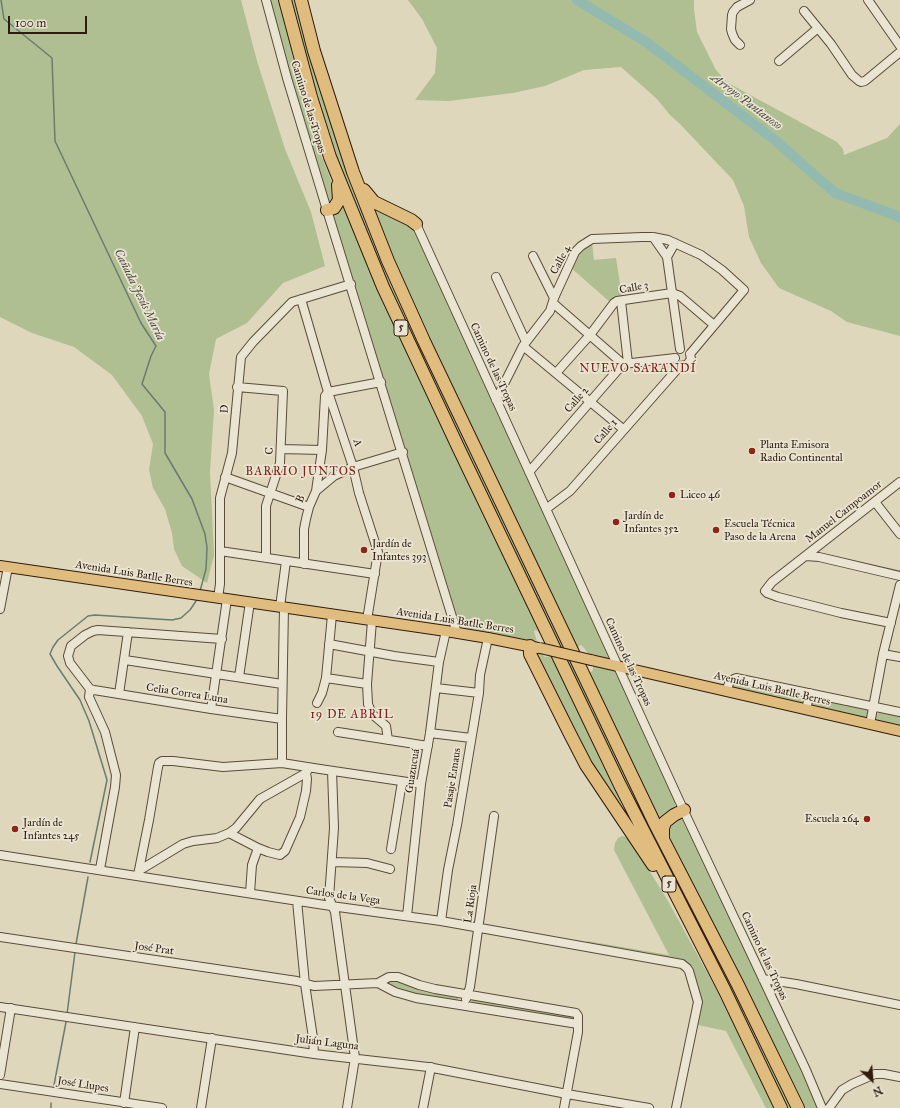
<!DOCTYPE html>
<meta charset="utf-8">
<style>
body{margin:0}
#map{position:relative;width:900px;height:1108px;overflow:hidden;background:#dfd7bb;font-family:"IM FELL Great Primer",serif}
canvas{display:block}
.north{position:absolute;left:852px;top:1060px;width:40px;height:40px;-webkit-text-stroke:3px #eae5d3;paint-order:stroke;rotate:154deg;font-size:11px;font-weight:700;line-height:16px;text-align:center;color:#2f1c0e}
.north::after{content:'';display:block;margin:auto;width:14px;height:18px;background:#2f1c0e;clip-path:polygon(50% 0,100% 100%,50% 72%,0 100%)}
.scale{position:absolute;left:8px;top:16px;width:79px;height:18px;box-sizing:border-box;border:2px solid #2f1c0e;border-top:0;padding-left:5px;font-size:12px;line-height:14px;white-space:nowrap;color:#2f1c0e;-webkit-text-stroke:3px #eae5d3;paint-order:stroke}
</style>
<div id="map">
<canvas width="900" height="1108"></canvas>
<div class="north">N</div>
<div class="scale">100 m</div>
</div>
<script>
const g = document.querySelector('canvas').getContext('2d');
g.lineJoin = 'round';
function paint(path, color) { g.fillStyle = color; g.fill(path, 'evenodd'); }
const toPath = rows => new Path2D(rows.map(r => 'M' + r).join(''));
function stroke(path, color, width, dash) { g.strokeStyle = color; g.lineWidth = width; g.lineCap = dash ? 'butt' : 'round'; g.setLineDash(dash || []); g.stroke(path); }
function label(font, color, halo, rows, align = 'center') {
  g.font = font + ' "IM FELL Great Primer",serif'; g.lineWidth = 3.5; g.setLineDash([]); g.textBaseline = 'middle'; g.strokeStyle = halo; g.fillStyle = color; for (const [text, x, y, turn = 0] of rows) {
    g.save(); g.translate(x, y); g.rotate((+turn || 0) * Math.PI / 180); g.textAlign = isNaN(turn) ? turn : align; if (halo) g.strokeText(text, 0, 0); g.fillText(text, 0, 0); g.restore();
  }
}
paint(toPath([
 [0,0,241,0,257,61,285,149,311,212,325,266,283,283,247,323,216,339,209,374,214,410,210,472,214,555,207,583,182,566,174,549,172,533,165,509,153,488,149,470,153,444,142,416,112,375,74,347,32,333,0,317],
 [269,0,279,0,303,98,321,155,335,190,336,195,331,202,327,200],
 [290,0,297,0,344,158,794,1108,785,1108,674,885,399,313,344,183,323,120],
 [408,0,694,0,694,9,697,32,716,70,728,83,837,142,843,149,844,155,887,138,900,124,900,336,847,322,831,311,779,288,761,263,749,237,744,206,733,180,680,124,670,115,657,99,621,67,584,70,545,86,513,93,449,101,415,100,435,73,437,48,422,19],
 [368,200,415,229,607,653,609,656,608,660,589,655,584,648,581,645,579,646,578,652,393,264],
 [344,201,349,220,383,301,543,636,536,630,534,631,537,642,465,628,458,620,333,214],
 [592,243,594,260,616,258,622,297,611,303,570,267,576,255,584,246],
 [538,653,541,653,545,657,552,656,622,805,644,846,575,737,537,655],
 [593,665,616,671,675,800,675,805,673,811,661,825,589,672,591,672,593,670],
 [738,684,869,710,869,718,731,688,732,685],
 [881,712,900,714,900,726,875,721,877,714],
 [679,818,685,821,818,1108,803,1108,666,833,665,828],
 [622,836,627,837,631,841,668,901,715,987,775,1108,766,1108,726,1031,698,1025,697,1021,701,1011,701,999,698,986,687,961,686,962,586,945,587,941,669,955,614,850,615,843,618,838],
 [394,979,458,997,458,1001,412,996,386,983,387,981],
 [473,999,575,1015,577,1020,473,1004,471,1002]
]), '#afbf92');
stroke(toPath([
 [1,0,4,19,52,58,55,141,141,323,156,346,151,356,142,384,165,412,165,453,192,499,205,534,207,548,206,569,200,591],
 [90,862,107,780,89,721,80,700,57,666,50,654,53,647,58,640,88,616,95,615,172,620,181,618,190,610,198,598],
 [76,944,88,877],
 [67,1014,75,952],
 [54,1085,66,1022],
 [51,1103,51,1108]
]), '#6b7b70', 1.5);
stroke(toPath([
 [577,0,646,42,776,141,835,193,895,215,900,218]
]), '#93bab1', 10);
const minor = toPath([
 [266,0,287,78,327,210,457,633],
 [868,0,900,46],
 [804,11,831,44,852,75,859,81,861,82,865,81,900,52],
 [740,45,735,40,732,33,731,29,732,15,733,12,737,7,750,0],
 [779,61,818,28],
 [416,224,689,822,806,1070,822,1108],
 [653,237,667,257],
 [675,243,667,257,680,349],
 [533,256,554,298],
 [496,277,526,342],
 [301,299,328,392,353,467,359,493,378,552,367,620],
 [621,301,628,363],
 [553,303,623,364],
 [523,346,623,429],
 [680,366,687,365,691,359,690,354],
 [556,373,590,335,614,303,617,301,672,293,680,296,714,325],
 [237,387,283,391,280,463,266,506,266,558],
 [496,400,523,346,550,311,554,298,575,252,581,246,592,239,642,237,653,237,668,240,701,255,722,270,744,290,690,354],
 [281,449,322,450],
 [529,472,623,364,675,358],
 [225,477,309,507],
 [316,491,322,450,325,396,328,392,381,382],
 [875,502,900,534],
 [546,509,570,491,680,366],
 [220,551,375,574],
 [806,556,819,557,900,576],
 [304,564,304,529,306,519,309,507,316,491,334,476,353,467,403,452],
 [218,598,220,584,220,498,232,453,241,357,253,342,292,302,351,284],
 [280,607,286,561],
 [0,609,8,567],
 [372,621,367,684,368,704,372,714,386,726,388,740],
 [891,623,841,613,778,597,767,593,765,591,772,582,900,482],
 [329,644,394,656,439,662],
 [883,654,900,657],
 [125,660,282,684],
 [239,677,250,602],
 [326,678,367,684],
 [436,688,479,693],
 [90,689,94,690,211,709,282,719],
 [726,691,730,681,736,678,900,712],
 [119,694,128,632],
 [317,703,322,693,326,678,332,615],
 [211,709,227,599],
 [806,709,810,693],
 [870,724,883,654,900,585],
 [338,732,428,746],
 [430,733,471,738],
 [282,763,282,719,284,607],
 [332,771,334,828,329,898,335,912,355,1058,347,1108],
 [229,833,258,848,268,852,280,855,285,851,300,817,306,791,307,779,306,773],
 [391,849,402,782],
 [0,855,331,906,441,921,682,964,687,968,689,971,698,1002,676,1108],
 [332,862,367,863,390,869],
 [100,869,115,787,116,775,105,732,89,697,90,689,70,663,68,656,71,646,85,635,93,631,98,630,222,639],
 [140,870,183,844,193,841,217,838,229,833,236,828,260,799,306,773,309,768],
 [138,875,149,820,158,767,159,763,162,761,173,761,223,767,282,763,320,769,421,784],
 [250,893,252,865,258,848],
 [297,901,305,984,313,1038,314,1054],
 [407,916,421,784,430,733,439,662,446,631],
 [441,921,448,870,457,825,479,693,480,675,488,638],
 [0,937,297,981,314,986,378,983,395,992,416,998,578,1024],
 [763,979,796,984,900,1005],
 [378,983,389,977,398,977,419,985,435,989,576,1013,578,1016,578,1032,564,1108],
 [466,999,470,987,494,816],
 [0,1007,314,1054,428,1067,567,1094,649,1108],
 [0,1075,11,1008],
 [0,1084,162,1108],
 [124,1103,135,1027],
 [201,1108,212,1038],
 [423,1108,431,1067],
 [829,1108,842,1090,852,1084,875,1074,884,1074,900,1077]
]);
const major = toPath([
 [0,566,446,631,488,638,538,648],
 [591,660,900,731]
]);
const highway = toPath([
 [285,0,311,97,330,157,383,287,458,447,620,785,725,991,781,1108],
 [301,0,314,51,353,172,388,261,424,341,654,822,738,985,798,1108],
 [364,190,374,202,411,220,416,224],
 [327,210,334,208,339,200,338,185],
 [530,646,530,654,569,732,586,765,653,865],
 [663,839,663,828,665,822,674,815,684,810]
]);
stroke(minor, '#5b4b39', 10);
stroke(major, '#2f1c0e', 12);
stroke(highway, '#2f1c0e', 14);
stroke(minor, '#eae5d3', 8);
stroke(major, '#e0bc7e', 10);
stroke(highway, '#e0bc7e', 12);
const majorBridge = toPath([
 [540,648,591,660]
]);
stroke(majorBridge, '#2f1c0e', 12, []);
stroke(majorBridge, '#e0bc7e', 10);
for (const [x, y, r, color] of [
 [752,451,4,"#8f2418"],
 [672,495,4,"#8f2418"],
 [616,522,4,"#8f2418"],
 [716,530,4,"#8f2418"],
 [364,550,4,"#8f2418"],
 [867,819,4,"#8f2418"],
 [15,829,4,"#8f2418"]
]) { const dot = new Path2D(); dot.arc(x, y, r, 0, 2 * Math.PI); g.fillStyle = color; g.fill(dot); stroke(dot, '#eae5d3', 1.5); }
for (const [x, y, w] of [
 [401,328,14],
 [669,884,14]
]) { const box = new Path2D(); box.roundRect(x - w / 2, y - 8, w, 16, 3); g.fillStyle = '#eae5d3'; g.fill(box); stroke(box, '#2f1c0e', 1); }
label('bold 10px', '#2f1c0e', null, [
 ["5",401,328],
 ["5",669,884]
]);
label('11px', '#2f1c0e', '#eae5d3', [
 ["Camino de las Tropas",308,107,73],
 ["Calle 4",561,260,-62],
 ["Calle 3",634,288,-10],
 ["Camino de las Tropas",493,367,65],
 ["Calle 2",577,400,-49],
 ["D",225,409,-86],
 ["Calle 1",606,432,-49],
 ["A",357,443,72],
 ["C",270,451,-88],
 ["B",301,499,-67],
 ["Manuel Campoamor",844,512,-38],
 ["Avenida Luis Batlle Berres",134,574,9],
 ["Avenida Luis Batlle Berres",455,621,9],
 ["Camino de las Tropas",628,662,65],
 ["Avenida Luis Batlle Berres",772,689,13],
 ["Celia Correa Luna",187,694,9],
 ["Guazucuá",413,771,-81],
 ["Pasaje Emaus",453,778,-81],
 ["Carlos de la Vega",343,896,8],
 ["La Rioja",471,904,-82],
 ["José Prat",154,949,8],
 ["Camino de las Tropas",764,956,65],
 ["Julián Laguna",327,1043,7],
 ["José Llupes",83,1085,9]
]);
label('11px', '#2f1c0e', '#eae5d3', [
 ["Planta Emisora",760,445],
 ["Radio Continental",760,458],
 ["Liceo 46",680,495],
 ["Jardín de",624,516],
 ["Infantes 352",624,529],
 ["Escuela Técnica",724,524],
 ["Paso de la Arena",724,537],
 ["Jardín de",372,544],
 ["Infantes 393",372,557],
 ["Escuela 264",859,819,"right"],
 ["Jardín de",23,823],
 ["Infantes 245",23,836]
], 'left');
label('italic 12px', '#4d4b3f', '#eae5d3', [
 ["Arroyo Pantanoso",746,102,37],
 ["Cañada Jesús María",139,295,64]
]);
g.letterSpacing = '1px';
label('12px', '#7a1f14', '#eae5d3', [
 ["NUEVO SARANDÍ",638,369],
 ["BARRIO JUNTOS",301,472],
 ["19 DE ABRIL",352,715]
]);
g.letterSpacing = '0px';
</script>
